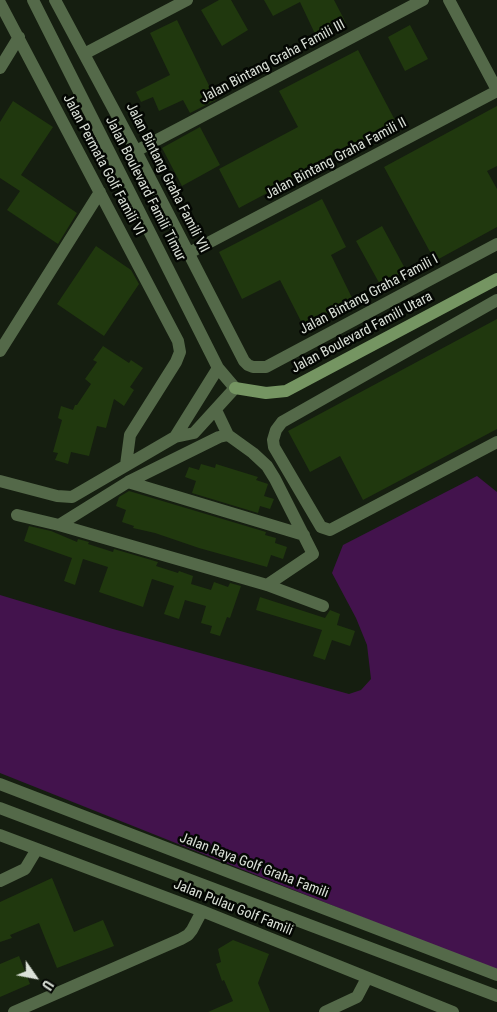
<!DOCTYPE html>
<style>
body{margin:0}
#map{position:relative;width:497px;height:1012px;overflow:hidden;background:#151e10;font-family:"Roboto Condensed",sans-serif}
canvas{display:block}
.north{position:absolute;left:10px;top:952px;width:50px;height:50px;-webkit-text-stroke:4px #040703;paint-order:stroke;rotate:123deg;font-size:14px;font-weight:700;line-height:20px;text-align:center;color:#dbe1d8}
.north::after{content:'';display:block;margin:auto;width:18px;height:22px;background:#dbe1d8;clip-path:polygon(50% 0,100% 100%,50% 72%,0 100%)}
</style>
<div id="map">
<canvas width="497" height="1012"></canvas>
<div class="north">U</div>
</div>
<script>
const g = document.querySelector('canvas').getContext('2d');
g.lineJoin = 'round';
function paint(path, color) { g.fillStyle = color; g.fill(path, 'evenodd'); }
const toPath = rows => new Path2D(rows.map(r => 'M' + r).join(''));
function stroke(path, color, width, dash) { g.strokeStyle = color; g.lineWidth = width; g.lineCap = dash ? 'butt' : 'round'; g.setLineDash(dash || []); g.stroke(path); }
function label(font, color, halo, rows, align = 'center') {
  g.font = font + ' "Roboto Condensed",sans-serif'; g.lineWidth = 5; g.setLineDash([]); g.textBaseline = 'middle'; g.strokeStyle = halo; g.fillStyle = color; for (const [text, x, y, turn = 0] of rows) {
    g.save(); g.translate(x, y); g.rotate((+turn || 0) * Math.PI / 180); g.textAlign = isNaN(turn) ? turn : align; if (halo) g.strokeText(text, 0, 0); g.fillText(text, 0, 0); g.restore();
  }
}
paint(toPath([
 [477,476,497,492,497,971,0,773,0,595,113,629,349,694,361,690,371,679,367,645,356,618,332,573,343,545]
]), '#43134d');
paint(toPath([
 [219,0,231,0,248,30,222,46,201,10],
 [264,0,334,0,346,23,317,38,300,2,273,16],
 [177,20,216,100,190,113,183,100,159,111,153,97,141,102,136,92,170,75,150,33],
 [410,25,428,59,405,71,388,37],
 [358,50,397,124,239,208,219,169,298,127,279,91],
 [13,101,53,127,21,175,77,213,58,244,7,210,20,191,0,178,0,122],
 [497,106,497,166,487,171,497,189,497,227,435,261,384,167],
 [200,127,220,165,182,186,162,148],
 [322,199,346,247,331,255,356,306,306,331,280,280,242,299,219,252],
 [382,226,408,274,382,288,356,241],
 [96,246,131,270,139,284,104,336,57,304],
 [497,319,497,429,363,500,340,456,310,472,288,431],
 [103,346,129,363,131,360,143,368,130,387,134,390,124,406,114,399,106,428,97,426,89,456,71,452,68,464,55,460,58,453,53,452,62,420,58,418,61,406,73,410,75,405,77,405,91,384,85,379,97,362,93,360],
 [201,464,215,468,216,464,258,477,256,480,268,484,264,496,274,499,270,509,260,506,258,513,192,493,196,481,185,477,189,467,199,470],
 [129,491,266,532,265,535,276,538,275,543,287,547,283,559,271,555,267,567,199,548,155,533,133,528,134,526,122,522,126,510,116,506,119,497],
 [29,526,51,531,77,542,78,539,89,542,88,544,113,552,114,549,158,562,156,566,178,573,179,571,193,576,191,584,211,590,214,582,228,587,230,583,241,586,230,618,227,617,220,636,210,633,212,626,201,623,206,606,185,600,179,619,164,614,174,586,152,579,143,607,99,592,108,567,83,559,75,585,64,581,72,558,24,541],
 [260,597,325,618,330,610,340,614,337,625,355,631,350,646,332,640,325,660,313,656,322,630,256,610],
 [52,878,74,932,103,920,114,946,57,968,39,923,10,935,12,938,0,942,0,902],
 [233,940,269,954,258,983,270,1012,208,1012,233,1001,224,980,222,981,216,964,221,962,218,949],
 [19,956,30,984,0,997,0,964]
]), '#20380e');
stroke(toPath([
 [55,0,136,151,244,361,248,365,253,367,266,367,497,244],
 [449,0,497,90],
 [0,3,178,341,180,352,176,362,130,435,126,465],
 [84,54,187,0],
 [0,68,19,37],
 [136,151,423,0],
 [189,253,497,91],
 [497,300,282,422,276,430,273,440,274,447,321,527,330,530,497,442],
 [0,351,100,192],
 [216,410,228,435],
 [175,437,218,368],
 [0,481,57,496,72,497,175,437,194,433,235,388,218,368,33,0],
 [128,482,219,437,228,435,253,453,267,466,275,479,313,554,267,585],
 [17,515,59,525,267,585,323,606],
 [59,525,128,482,304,535],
 [0,784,497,975],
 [0,808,497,996],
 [0,835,202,911,453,1012],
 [0,881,25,869,37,849],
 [14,1012,181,939,188,935,192,930,202,911],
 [325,1012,357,997,367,978]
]), '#546949', 12);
stroke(toPath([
 [235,388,266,393,286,391,497,279]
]), '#759562', 12);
label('14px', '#dbe1d8', '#040703', [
 ["Jalan Bintang Graha Famili III",273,62,-28],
 ["Jalan Bintang Graha Famili II",336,159,-28],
 ["Jalan Permata Golf Famili VI",103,165,62],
 ["Jalan Bintang Graha Famili VII",167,178,63],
 ["Jalan Boulevard Famili Timur",145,189,63],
 ["Jalan Bintang Graha Famili I",369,295,-28],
 ["Jalan Boulevard Famili Utara",362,333,-28],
 ["Jalan Raya Golf Graha Famili",254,866,21],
 ["Jalan Pulau Golf Famili",233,908,22]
]);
</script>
